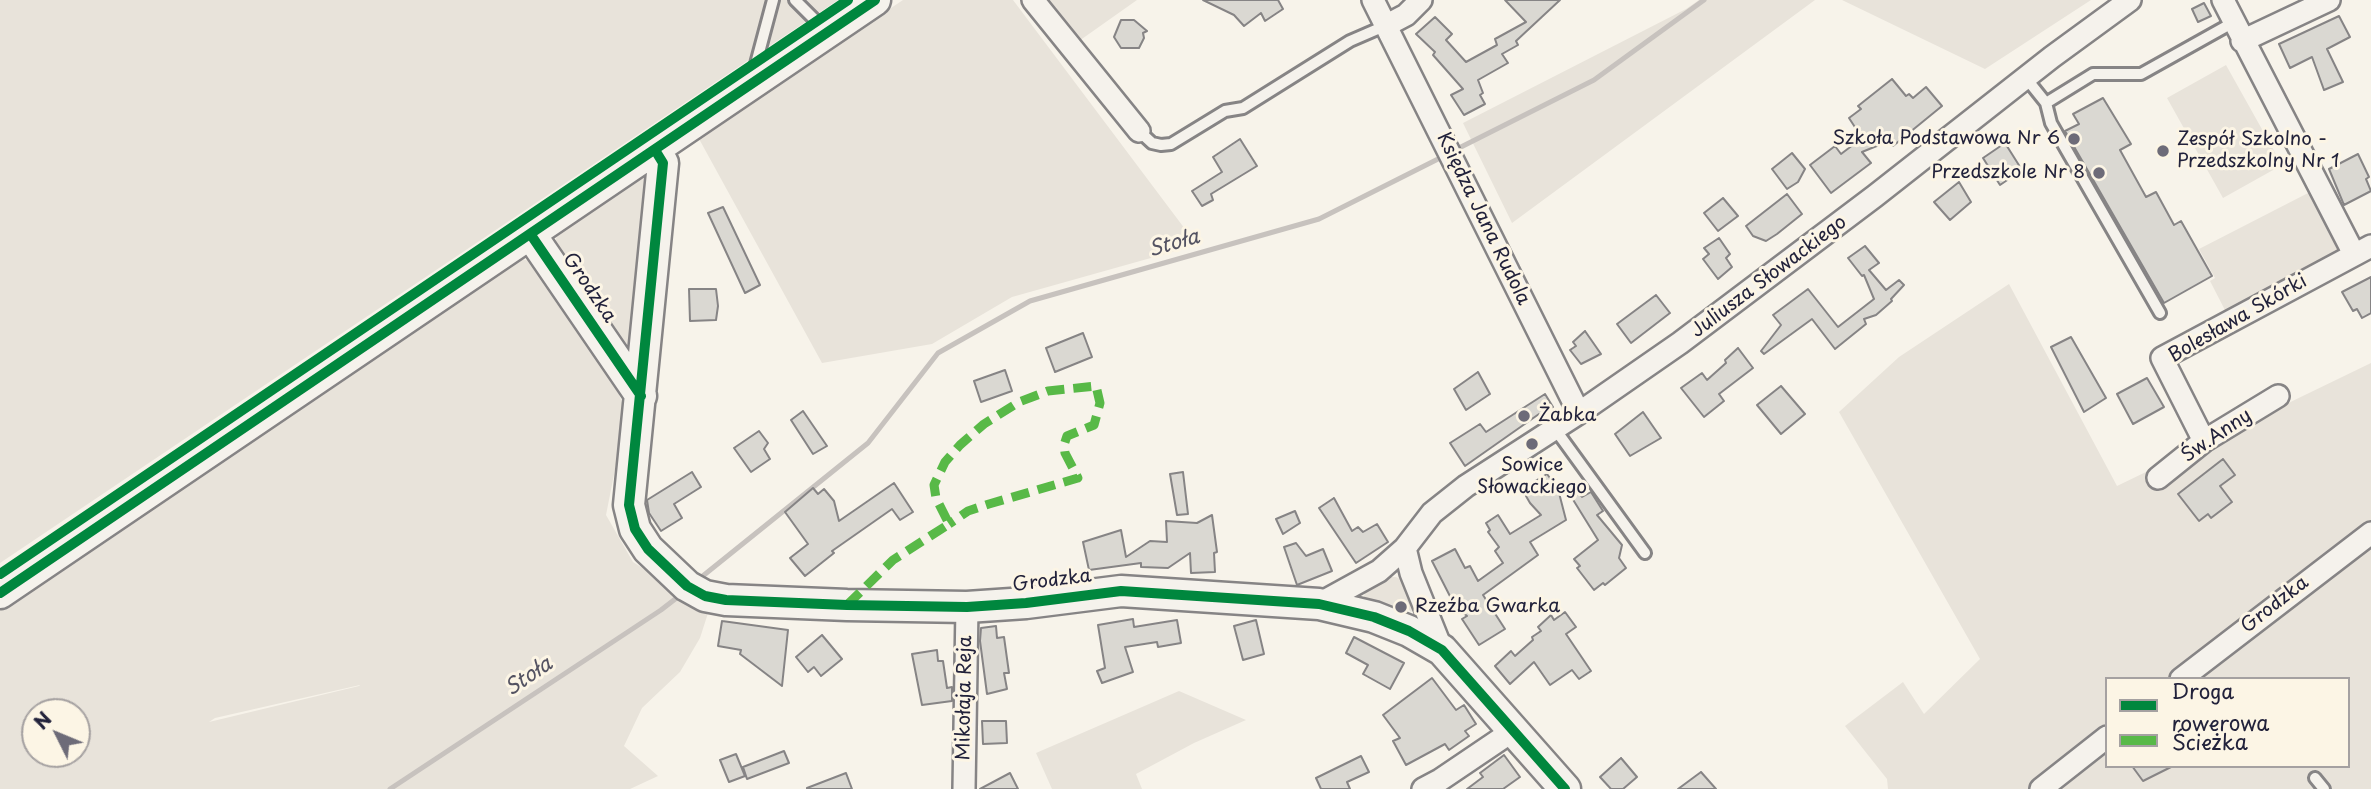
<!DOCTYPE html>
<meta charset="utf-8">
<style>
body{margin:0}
#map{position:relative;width:2371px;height:789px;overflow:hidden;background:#f7f3ea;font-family:"Playpen Sans",sans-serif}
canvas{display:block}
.legend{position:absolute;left:2105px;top:677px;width:245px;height:91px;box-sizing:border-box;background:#fcf5e5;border:2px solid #a5a1a1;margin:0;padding:9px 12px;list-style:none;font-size:21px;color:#22223b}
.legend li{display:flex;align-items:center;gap:14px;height:35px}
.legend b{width:35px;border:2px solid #a5a1a1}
.north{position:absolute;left:21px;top:698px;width:70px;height:70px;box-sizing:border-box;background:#fcf5e5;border:2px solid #a5a1a1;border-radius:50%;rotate:313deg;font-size:19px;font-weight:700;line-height:28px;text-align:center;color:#22223b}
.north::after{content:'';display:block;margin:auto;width:24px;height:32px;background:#6d6b78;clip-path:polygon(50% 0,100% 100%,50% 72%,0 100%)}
</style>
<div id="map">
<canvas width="2371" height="789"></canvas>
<ul class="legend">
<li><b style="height:9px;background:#00873e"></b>Droga rowerowa</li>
<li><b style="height:9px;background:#58b947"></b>Ścieżka</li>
</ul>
<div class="north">N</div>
</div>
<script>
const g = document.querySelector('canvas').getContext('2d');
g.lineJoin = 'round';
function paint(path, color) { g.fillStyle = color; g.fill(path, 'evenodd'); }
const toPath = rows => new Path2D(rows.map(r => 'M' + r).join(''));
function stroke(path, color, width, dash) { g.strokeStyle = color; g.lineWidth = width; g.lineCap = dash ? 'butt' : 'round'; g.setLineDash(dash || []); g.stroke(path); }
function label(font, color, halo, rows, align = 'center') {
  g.font = font + ' "Playpen Sans",sans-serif'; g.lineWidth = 6; g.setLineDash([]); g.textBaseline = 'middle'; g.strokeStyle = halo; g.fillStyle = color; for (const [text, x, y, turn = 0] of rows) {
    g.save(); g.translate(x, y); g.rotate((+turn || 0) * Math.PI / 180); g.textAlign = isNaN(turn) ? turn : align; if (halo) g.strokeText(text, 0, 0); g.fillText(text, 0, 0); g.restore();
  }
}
paint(toPath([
 [0,0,838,0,0,563],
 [903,0,1013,0,1197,245,1012,297,932,344,822,363,698,137],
 [1049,0,1137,0,1079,41],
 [1699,0,1815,0,1512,223,1463,123,1686,9],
 [1842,0,2091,0,1985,69],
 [2226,65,2282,165,2223,198,2167,98],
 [643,172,652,179,634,366,554,247,558,231],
 [2312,191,2343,248,2339,255,2227,314,2210,281,2215,278,2199,249],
 [519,258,539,264,607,360,626,414,606,515,633,562,709,610,700,638,680,672,642,708,624,746,658,776,630,789,0,789,0,608],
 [360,685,359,686,209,722,215,718],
 [35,712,77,712,77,754,35,754],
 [2009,284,2117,486,2371,363,2371,789,1888,789,1887,779,1845,726,1903,682,1924,714,1980,659,1839,412,1899,357],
 [2107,679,2348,679,2348,766,2107,766],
 [1389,577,1396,577,1404,581,1414,608,1411,612,1400,600,1392,606,1403,619,1363,602,1365,591],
 [1179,691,1246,720,1194,743,1136,774,1142,789,1052,789,1036,753]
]), '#e8e3da');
stroke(toPath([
 [1453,151,1594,80,1704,0],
 [699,579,868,443,938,353,1030,301,1319,219,1444,156],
 [390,789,661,610,683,593]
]), '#c7c2be', 5);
const building = toPath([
 [1203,0,1278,0,1283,9,1265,21,1261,13,1244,26,1234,15,1203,0],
 [1505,0,1560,0,1516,41,1518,45,1502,54,1508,63,1478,80,1483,93,1480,95,1485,104,1464,115,1451,95,1463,89,1433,55,1435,52,1416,34,1435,17,1452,34,1446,40,1466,62,1497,45,1495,39,1526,22,1505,0],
 [2204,3,2211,16,2198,22,2192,9,2204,3],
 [2339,16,2350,37,2327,49,2343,82,2324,90,2312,57,2290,68,2279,44,2339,16],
 [1121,20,1134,20,1147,31,1143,33,1144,38,1139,48,1121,48,1114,37,1121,20],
 [1892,79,1906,96,1909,94,1913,98,1926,87,1942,106,1893,146,1889,141,1862,152,1871,163,1831,193,1810,165,1835,146,1841,154,1862,138,1849,118,1861,109,1858,106,1892,79],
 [2103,98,2131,144,2120,150,2146,197,2156,192,2174,225,2181,221,2212,276,2164,303,2065,131,2079,124,2073,114,2103,98],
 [1240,139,1257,166,1211,194,1213,200,1202,206,1192,191,1222,172,1213,157,1240,139],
 [2005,143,2022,170,2000,185,1983,158,2005,143],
 [1792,153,1805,169,1798,182,1787,189,1772,169,1792,153],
 [2358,154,2369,177,2366,179,2371,191,2344,205,2329,169,2358,154],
 [1959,182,1971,202,1950,220,1934,202,1959,182],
 [1787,194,1802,214,1777,234,1766,241,1753,236,1746,226,1787,194],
 [1723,198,1738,216,1718,231,1704,213,1723,198],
 [723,207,760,285,745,293,708,213,723,207],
 [1719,238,1730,254,1726,258,1732,267,1718,279,1703,259,1709,254,1704,248,1719,238],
 [1865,246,1879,263,1869,270,1886,290,1899,280,1904,285,1891,299,1892,301,1876,315,1864,319,1866,324,1835,349,1812,319,1764,354,1761,351,1781,325,1773,315,1808,289,1838,327,1874,299,1864,275,1862,276,1848,258,1865,246],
 [2371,277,2371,313,2362,318,2357,309,2353,311,2342,292,2371,277],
 [689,289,716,289,718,306,716,320,690,321,689,289],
 [1656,295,1670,313,1631,343,1617,324,1656,295],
 [1585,331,1601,354,1581,364,1570,350,1576,346,1573,342,1585,331],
 [1083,333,1092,357,1055,372,1046,348,1083,333],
 [2071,337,2106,398,2084,412,2051,347,2071,337],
 [1738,348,1753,368,1719,394,1724,401,1704,417,1681,388,1702,373,1707,380,1726,363,1725,360,1738,348],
 [1005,370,1012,391,981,402,974,381,1005,370],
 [1478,372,1490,394,1466,410,1454,389,1478,372],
 [2147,378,2164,407,2133,424,2117,394,2147,378],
 [1781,386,1805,414,1781,434,1757,405,1781,386],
 [1545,394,1553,407,1540,415,1539,414,1465,466,1450,443,1480,424,1486,432,1545,394],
 [803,411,827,446,813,454,791,420,803,411],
 [1643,412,1661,438,1630,456,1615,434,1643,412],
 [759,431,768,443,764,449,770,459,751,472,734,448,759,431],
 [2223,459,2235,475,2220,486,2232,502,2211,518,2208,514,2199,521,2178,494,2223,459],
 [692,472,701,487,674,504,682,518,661,531,649,513,647,500,692,472],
 [1183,472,1188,514,1177,515,1170,474,1183,472],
 [1547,474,1558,489,1566,520,1530,542,1538,555,1483,595,1505,629,1479,645,1462,619,1467,616,1455,606,1432,561,1455,549,1465,568,1470,566,1478,581,1503,563,1495,551,1499,547,1488,532,1490,530,1486,523,1498,515,1510,534,1541,515,1530,503,1522,489,1547,474],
 [894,483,913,512,900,520,892,509,832,551,834,553,805,576,790,558,808,544,785,512,813,488,818,494,824,489,834,501,839,521,894,483],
 [1591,492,1603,511,1597,515,1622,545,1619,558,1626,568,1605,585,1603,583,1594,590,1577,568,1580,566,1574,559,1598,540,1572,498,1579,493,1582,497,1591,492],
 [1334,498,1352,531,1358,527,1363,532,1377,524,1388,542,1356,563,1319,508,1334,498],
 [1295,511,1300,523,1283,534,1276,519,1295,511],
 [1212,515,1217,552,1214,553,1215,572,1191,573,1190,553,1168,568,1141,567,1141,563,1089,570,1083,542,1121,530,1126,557,1150,541,1167,542,1166,521,1197,523,1212,515],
 [1296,543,1306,556,1323,549,1332,571,1297,585,1284,547,1296,543],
 [1565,612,1576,627,1566,634,1591,671,1579,679,1572,670,1550,685,1534,662,1510,684,1495,666,1511,651,1515,656,1533,640,1532,637,1541,631,1538,627,1551,615,1554,620,1565,612],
 [1133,619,1134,627,1177,620,1181,643,1158,647,1157,642,1125,647,1133,672,1102,683,1097,671,1105,668,1098,625,1133,619],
 [1256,620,1264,654,1243,660,1234,626,1256,620],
 [722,621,788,630,782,686,740,654,741,650,718,646,722,621],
 [996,626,997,638,1004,637,1009,673,1004,673,1007,689,987,694,980,641,981,628,996,626],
 [822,635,842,659,821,676,814,667,808,672,796,657,822,635],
 [1354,637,1404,663,1390,689,1363,674,1368,665,1346,653,1354,637],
 [937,650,938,661,943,661,947,688,952,687,952,701,922,705,912,654,937,650],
 [1432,678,1456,710,1464,705,1476,724,1465,731,1469,736,1449,750,1445,744,1406,765,1393,741,1400,738,1383,715,1432,678],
 [982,721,1006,721,1007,743,983,744,982,721],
 [784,751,789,763,747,779,743,767,784,751],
 [736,754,745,776,729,782,720,760,736,754],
 [1504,755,1520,777,1503,789,1467,789,1483,777,1480,773,1504,755],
 [1361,756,1369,772,1347,782,1350,789,1321,789,1316,778,1361,756],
 [1621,758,1637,777,1623,789,1611,789,1600,777,1621,758],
 [2132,766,2173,766,2143,781,2132,766],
 [1701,772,1716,789,1678,789,1701,772],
 [846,773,852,789,807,789,807,788,846,773],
 [1010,773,1018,789,980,789,1010,773]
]);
paint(building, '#dad8d2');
stroke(building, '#868485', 2);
const lane = toPath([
 [795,0,825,30],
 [753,75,773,0],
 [2026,78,2046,103,2093,74,2141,74,2234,22],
 [2046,103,2051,123,2160,313],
 [1139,131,1152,143,1161,145,1171,144,1225,111,1243,108,1350,41,1387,25],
 [1555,429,1645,553],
 [2315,778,2324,789]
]);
const street = toPath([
 [1033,0,1139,131],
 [1373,0,1579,413],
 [2223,0,2354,254],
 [1387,25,1406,15,1421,0],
 [2242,41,2329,0],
 [2204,441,2162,358,2371,246],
 [2158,478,2204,441,2278,396],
 [1405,548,1411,573,1442,650],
 [1319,604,1379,571,1405,548,1432,513,1466,486,1579,413,1680,343,1875,196,2052,57,2130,0],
 [2181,679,2371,533],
 [964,789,967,607],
 [1423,789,1440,780,1514,730],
 [2041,789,2107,737]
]);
const secondary = toPath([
 [655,150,663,163,629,505,635,529,648,549,687,586,705,596,726,600,847,605,967,607,1026,603,1121,591,1319,604,1374,617,1409,631,1442,650,1565,789],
 [531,235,641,396],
 [0,593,875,0]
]);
stroke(lane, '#868485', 16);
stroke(street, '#868485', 26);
stroke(secondary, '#868485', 35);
stroke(lane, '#f5f2ec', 10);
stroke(street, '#f5f2ec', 21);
stroke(secondary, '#f5f2ec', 30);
stroke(toPath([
 [847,605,893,560,949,524,936,498,934,485,945,462,960,445,984,424,1019,402,1048,391,1096,386,1100,403,1094,425,1067,436,1064,445,1065,453,1078,478,989,504,968,511,949,524]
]), '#58b947', 9, [18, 9]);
stroke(toPath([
 [655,150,663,163,629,505,635,529,648,549,687,586,705,596,726,600,847,605,967,607,1026,603,1121,591,1319,604,1374,617,1409,631,1442,650,1565,789],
 [531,235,641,396],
 [0,574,848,0],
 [0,593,875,0]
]), '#00873e', 10);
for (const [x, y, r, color] of [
 [2074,139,7,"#6d6b78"],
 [2163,151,7,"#6d6b78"],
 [2099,173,7,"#6d6b78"],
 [1524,416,7,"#6d6b78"],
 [1532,444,7,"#6d6b78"],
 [1401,607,7,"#6d6b78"]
]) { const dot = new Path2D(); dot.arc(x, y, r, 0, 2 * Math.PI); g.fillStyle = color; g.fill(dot); stroke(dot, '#fcf5e5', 2.5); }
label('19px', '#22223b', '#fcf5e5', [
 ["Szkoła Podstawowa Nr 6",2060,139,"right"],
 ["Zespół Szkolno -",2177,140],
 ["Przedszkolny Nr 1",2177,162],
 ["Przedszkole Nr 8",2085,173,"right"],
 ["Żabka",1538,416],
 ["Sowice",1532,466,"center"],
 ["Słowackiego",1532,488,"center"],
 ["Rzeźba Gwarka",1415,607]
], 'left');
label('19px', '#22223b', '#fcf5e5', [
 ["Księdza Jana Rudola",1483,219,64],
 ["Juliusza Słowackiego",1769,277,-37],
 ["Grodzka",589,288,56],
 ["Bolesława Skórki",2238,319,-30],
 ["Św.Anny",2217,436,-34],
 ["Grodzka",1052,581,-7],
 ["Grodzka",2275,605,-38],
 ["Mikołaja Reja",965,698,-89]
]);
label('italic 21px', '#545362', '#fcf5e5', [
 ["Stoła",1174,244,-16],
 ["Stoła",529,677,-34]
]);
</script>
